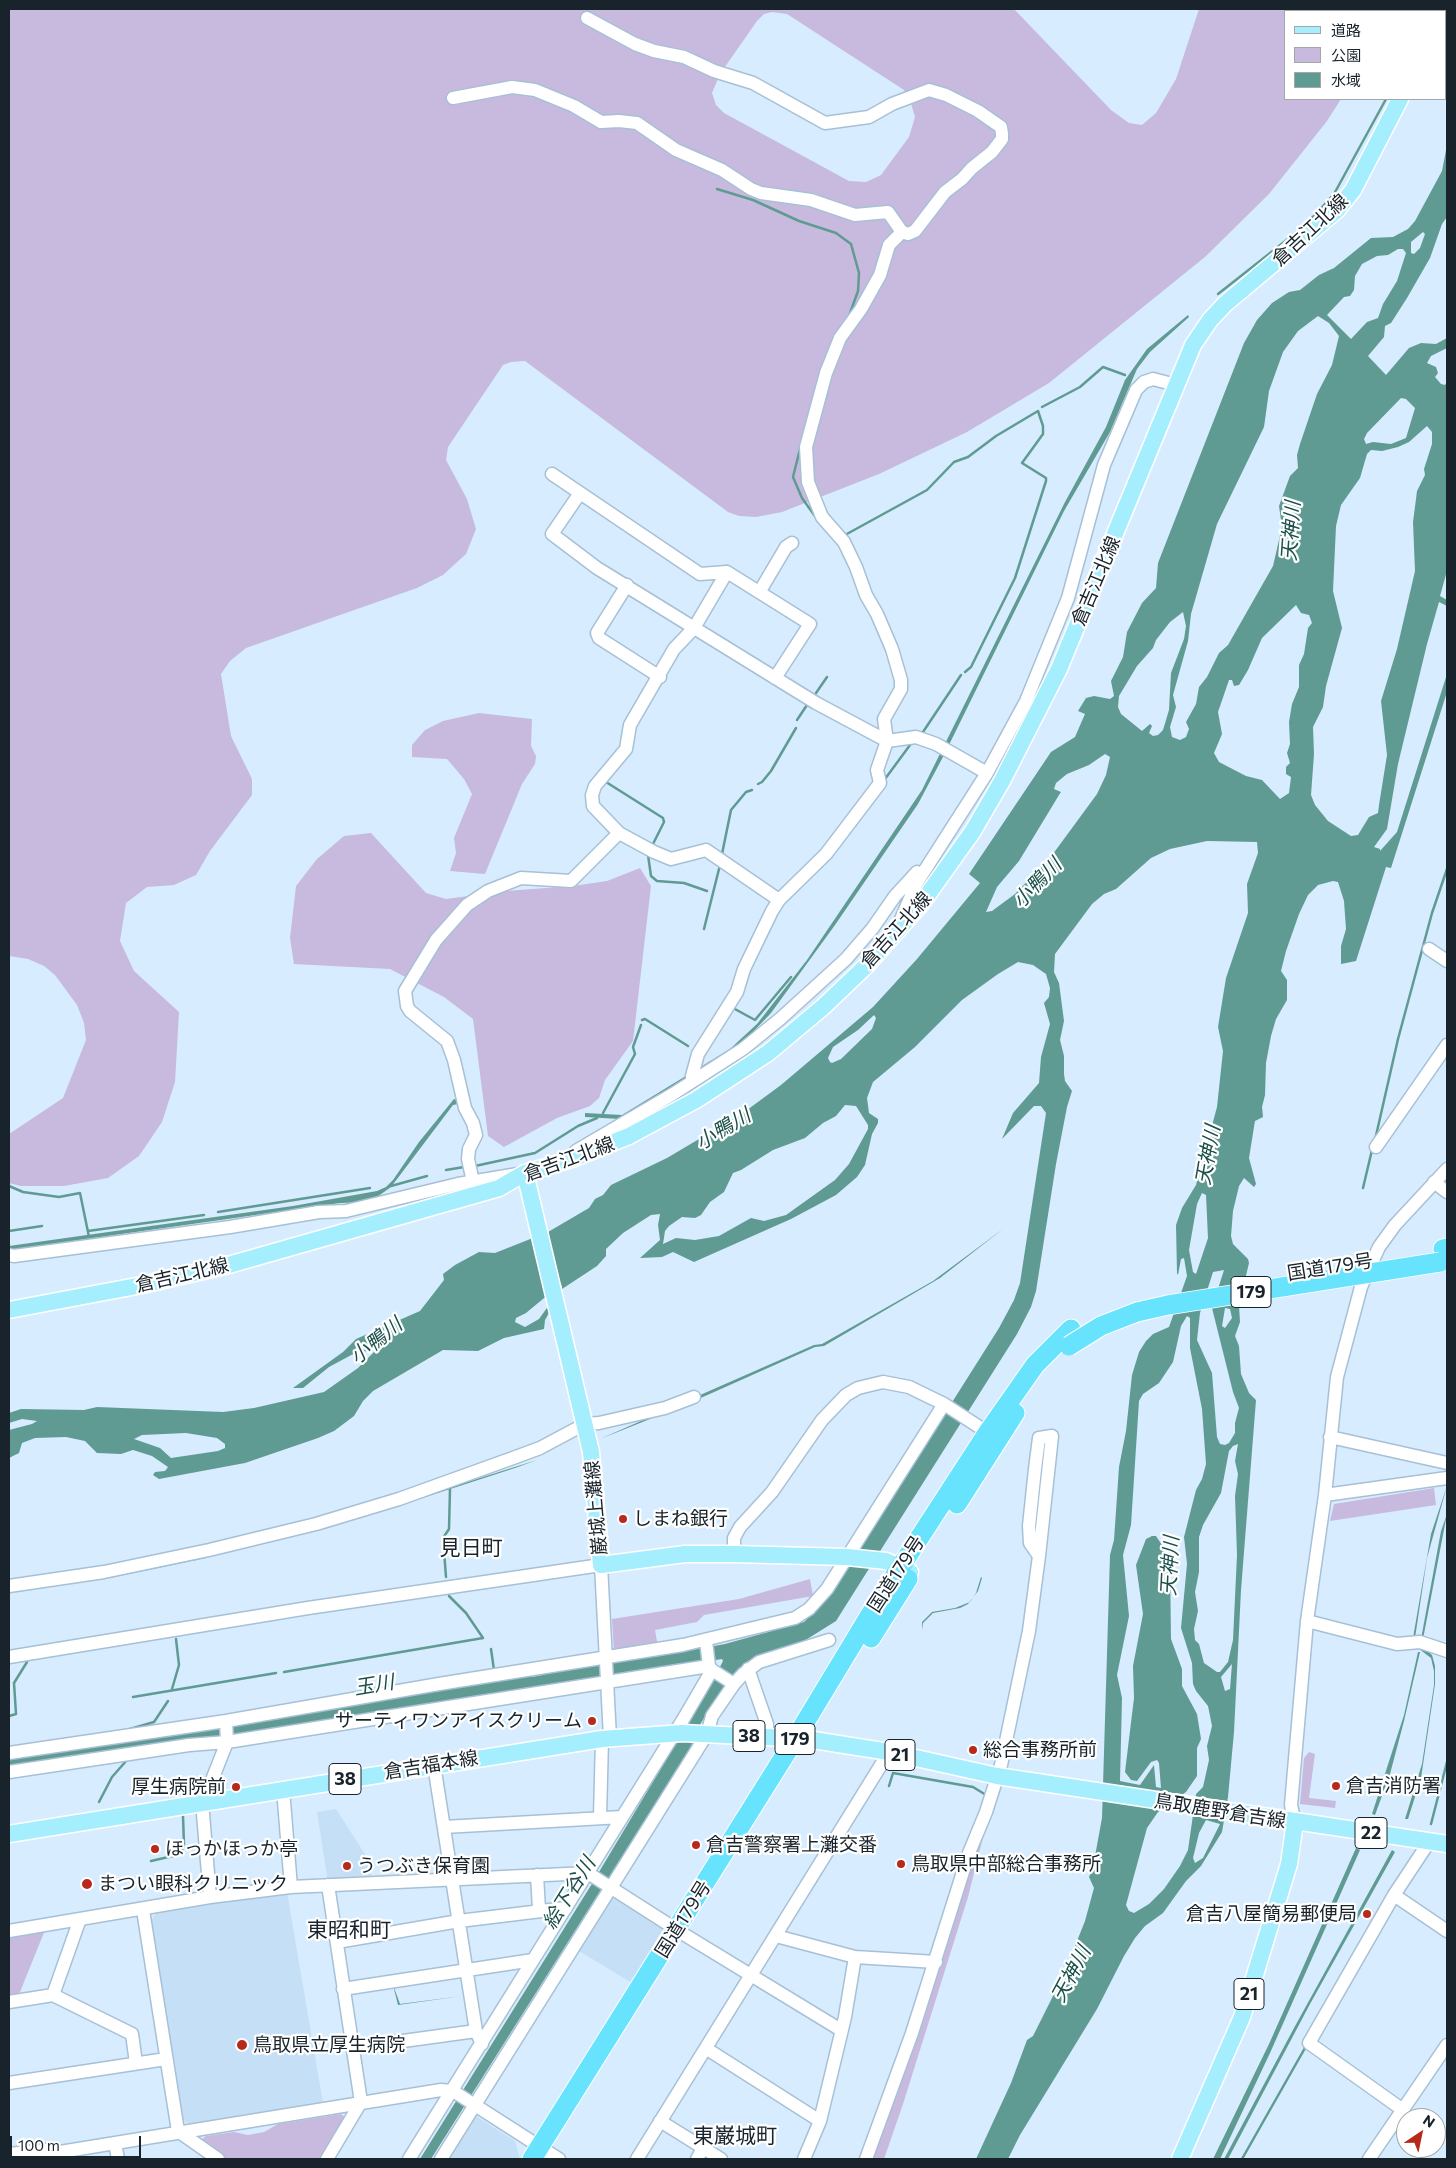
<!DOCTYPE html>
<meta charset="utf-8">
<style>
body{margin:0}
#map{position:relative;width:1456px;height:2168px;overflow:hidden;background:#d7ecfe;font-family:Commissioner,"Noto Sans JP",sans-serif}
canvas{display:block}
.frame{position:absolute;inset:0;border:10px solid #19232b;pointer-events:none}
.legend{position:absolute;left:1284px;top:10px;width:162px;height:90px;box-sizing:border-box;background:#fff;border:1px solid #a3a7aa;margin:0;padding:6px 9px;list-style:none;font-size:15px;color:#19232b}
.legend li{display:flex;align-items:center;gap:10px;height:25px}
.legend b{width:25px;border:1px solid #a3a7aa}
.north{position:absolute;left:1396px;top:2108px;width:50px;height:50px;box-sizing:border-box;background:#fff;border:1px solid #a3a7aa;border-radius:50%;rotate:34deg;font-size:14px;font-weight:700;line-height:20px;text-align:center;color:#19232b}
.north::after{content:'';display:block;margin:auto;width:18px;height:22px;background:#b7291b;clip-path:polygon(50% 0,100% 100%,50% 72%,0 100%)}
.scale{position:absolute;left:10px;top:2136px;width:131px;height:22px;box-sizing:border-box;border:2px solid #19232b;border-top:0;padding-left:6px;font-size:15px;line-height:18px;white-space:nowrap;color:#19232b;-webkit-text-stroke:4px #fff;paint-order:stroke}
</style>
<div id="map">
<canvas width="1456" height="2168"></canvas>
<div class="frame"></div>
<ul class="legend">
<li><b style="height:6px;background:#a4eefe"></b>道路</li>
<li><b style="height:14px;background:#c7bade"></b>公園</li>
<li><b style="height:14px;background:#5f9b92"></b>水域</li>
</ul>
<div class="north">N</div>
<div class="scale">100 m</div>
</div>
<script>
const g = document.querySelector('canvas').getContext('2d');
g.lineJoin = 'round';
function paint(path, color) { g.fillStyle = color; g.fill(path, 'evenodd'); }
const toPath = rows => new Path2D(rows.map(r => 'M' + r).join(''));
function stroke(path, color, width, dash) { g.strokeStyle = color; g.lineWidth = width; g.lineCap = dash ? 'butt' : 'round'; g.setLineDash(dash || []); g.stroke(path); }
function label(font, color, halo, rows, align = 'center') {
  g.font = font + ' Commissioner,"Noto Sans JP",sans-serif'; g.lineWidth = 4.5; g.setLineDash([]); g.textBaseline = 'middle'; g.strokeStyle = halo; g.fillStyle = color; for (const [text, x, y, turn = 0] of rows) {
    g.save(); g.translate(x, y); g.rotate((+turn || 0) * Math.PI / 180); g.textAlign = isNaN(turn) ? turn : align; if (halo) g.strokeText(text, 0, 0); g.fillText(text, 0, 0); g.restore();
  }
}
paint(toPath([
 [336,1809,365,1854,373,1881,328,1882,317,1812],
 [287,1892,323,2103,189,2124,182,2120,151,1921,157,1911],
 [613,1896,665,1930,632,1983,579,1951],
 [476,2116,515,2141,520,2159,446,2159,474,2117]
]), '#c5e0f6');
paint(toPath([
 [9,9,1014,9,1111,110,1129,123,1142,125,1156,113,1176,79,1199,9,1400,9,1398,11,1285,11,1285,99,1341,99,1327,121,1269,194,1205,257,1049,383,967,432,879,474,782,512,756,517,739,516,728,512,525,361,511,362,503,365,448,447,446,460,467,499,476,529,466,554,443,575,417,588,246,648,230,661,221,674,231,736,252,779,252,795,210,851,196,875,174,885,147,887,126,903,120,941,134,971,179,1012,175,1082,162,1122,139,1156,108,1178,64,1186,21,1186,9,1183,9,1134,63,1098,86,1040,84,1023,77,1005,55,975,44,966,28,959,9,956],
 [772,12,787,14,904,90,910,100,915,117,909,137,881,175,866,182,849,181,724,113,716,105,712,93,720,74,757,21,764,14],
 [479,713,532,719,531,746,536,756,535,764,522,784,485,874,450,871,456,853,454,838,472,794,464,779,447,759,412,757,412,745,425,730,443,721],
 [371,833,426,893,446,899,506,891,573,886,607,881,640,868,651,886,633,1041,605,1080,599,1098,590,1106,557,1118,504,1147,488,1136,473,1019,444,997,390,969,294,964,290,938,296,886,317,859,344,836],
 [1434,1488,1436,1505,1330,1521,1334,1504],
 [810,1579,813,1596,704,1615,697,1622,655,1630,658,1647,614,1652,612,1619,739,1599],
 [1309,1752,1315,1754,1309,1798,1336,1801,1335,1808,1300,1804,1304,1758],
 [987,1821,968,1897,903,2104,884,2159,869,2159,949,1922],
 [45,1930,18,1997,9,1999,9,1935],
 [341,2114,348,2120,324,2159,223,2159,201,2140,206,2136,234,2132,248,2135,264,2132,278,2124]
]), '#c7bade');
paint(toPath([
 [1447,145,1447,217,1442,224,1430,258,1407,298,1391,323,1385,326,1384,337,1368,356,1386,375,1409,348,1421,343,1436,344,1447,338,1447,348,1431,356,1427,363,1436,367,1438,373,1435,377,1441,384,1445,385,1447,382,1447,571,1440,596,1447,600,1447,606,1439,602,1427,644,1398,764,1387,829,1374,847,1380,849,1380,851,1397,832,1447,674,1447,692,1391,868,1386,867,1356,961,1341,964,1341,946,1346,929,1344,901,1338,882,1333,881,1318,885,1308,895,1299,914,1286,951,1281,971,1287,980,1287,1000,1276,1019,1271,1036,1266,1063,1265,1095,1262,1107,1263,1117,1255,1121,1254,1127,1249,1158,1256,1184,1254,1187,1244,1178,1239,1186,1233,1211,1231,1236,1233,1244,1248,1259,1249,1263,1239,1305,1240,1322,1235,1336,1239,1346,1241,1374,1249,1393,1256,1400,1241,1590,1234,1732,1228,1797,1222,1832,1201,1866,1186,1881,1163,1913,1145,1926,1135,1938,1124,1956,1097,2009,1020,2135,1008,2159,976,2159,1011,2083,1027,2040,1033,2036,1063,1976,1085,1921,1094,1888,1089,1877,1093,1867,1102,1818,1110,1555,1114,1540,1119,1467,1126,1431,1132,1375,1139,1352,1146,1341,1153,1334,1169,1327,1187,1276,1184,1258,1181,1259,1178,1275,1177,1273,1176,1225,1182,1208,1196,1185,1217,1107,1223,1051,1218,1027,1226,978,1248,913,1247,884,1258,853,1257,842,1207,841,1170,849,1151,858,1116,889,1104,894,1092,904,1055,954,1054,972,1059,983,1064,1021,1060,1040,1064,1056,1064,1074,1065,1081,1072,1091,1067,1107,1056,1164,1036,1291,1031,1307,1017,1334,836,1621,804,1641,761,1655,746,1662,730,1677,701,1723,691,1746,655,1804,431,2159,420,2159,590,1887,708,1690,723,1661,722,1659,9,1769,9,1758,529,1675,532,1677,542,1675,544,1672,659,1656,725,1644,804,1622,829,1597,999,1328,1014,1300,1020,1283,1046,1113,1041,1106,1034,1106,1002,1139,1013,1113,1039,1083,1041,1057,1050,1024,1044,1003,1049,997,1050,988,1046,974,1033,965,1018,962,998,974,962,1000,915,1047,873,1082,867,1098,869,1113,878,1119,878,1123,872,1134,865,1165,857,1177,836,1195,791,1219,694,1262,673,1252,662,1257,640,1258,660,1240,658,1225,660,1214,651,1215,623,1233,606,1249,606,1256,597,1266,562,1289,545,1320,544,1329,504,1338,478,1351,443,1350,373,1391,363,1401,354,1416,334,1431,318,1438,245,1463,159,1479,153,1475,155,1472,165,1471,168,1467,152,1456,133,1450,121,1454,97,1453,85,1441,66,1437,35,1438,22,1443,19,1453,9,1458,9,1430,32,1424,37,1421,22,1419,9,1423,9,1413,21,1409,84,1410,97,1407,223,1412,254,1408,324,1392,358,1368,385,1341,381,1340,368,1351,355,1353,329,1367,303,1388,293,1388,343,1352,356,1339,420,1311,444,1280,443,1274,455,1265,479,1252,495,1253,548,1232,589,1208,595,1199,603,1195,611,1185,667,1158,743,1113,781,1085,873,1007,917,959,980,883,969,874,1051,752,1075,737,1085,714,1078,711,1086,698,1094,696,1110,699,1114,696,1111,681,1123,657,1127,632,1142,603,1156,588,1158,563,1244,343,1257,320,1272,303,1289,292,1300,290,1319,275,1334,268,1371,238,1393,237,1408,229,1415,221,1442,171],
 [1423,232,1425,234,1420,248,1414,254,1411,253,1411,242],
 [1398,249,1403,249,1406,253,1397,281,1383,304,1378,318,1367,322,1351,339,1327,315,1344,297,1350,296,1354,290,1355,276,1362,264,1377,256,1388,255],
 [1318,316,1329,323,1339,336,1332,365,1317,394,1300,444,1297,455,1298,468,1290,476,1279,506,1282,527,1273,566,1228,645,1219,653,1207,677,1199,687,1196,704,1186,722,1189,729,1186,737,1180,740,1172,737,1170,727,1176,707,1173,695,1188,641,1191,614,1217,524,1264,427,1269,391,1283,352,1298,331],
 [1401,398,1406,399,1415,408,1406,438,1391,444,1373,442,1366,444,1364,439,1367,433],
 [1427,426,1432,432,1432,444,1424,469,1425,475,1417,491,1416,499,1413,522,1415,571,1397,649,1381,701,1387,755,1379,805,1378,813,1369,817,1358,835,1351,836,1328,821,1315,805,1311,795,1314,754,1313,727,1323,707,1326,686,1342,628,1333,591,1336,526,1341,505,1360,478,1367,454,1371,450,1382,451,1398,447,1409,442],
 [1296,605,1301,613,1309,615,1312,623,1308,628,1304,654,1299,665,1299,687,1292,704,1289,722,1290,744,1287,753,1290,763,1286,767,1286,774,1291,777,1289,793,1280,799,1262,780,1246,776,1219,762,1214,753,1222,734,1218,712,1229,680,1232,680,1234,686,1239,685,1248,670,1262,638],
 [1183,612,1186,626,1184,639,1171,673,1169,710,1163,730,1158,735,1153,736,1149,733,1152,726,1150,724,1142,731,1121,714,1118,707,1119,696,1137,666,1153,648,1156,640,1170,622],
 [1105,754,1110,757,1106,775,1097,794,1050,858,1015,894,992,911,986,912,997,887,1019,861,1059,795,1061,792,1054,789,1056,783,1067,774,1089,765],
 [874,1015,876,1018,872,1029,841,1059,832,1063,830,1062,828,1058,833,1047,858,1030],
 [845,1105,856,1106,868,1125,868,1129,849,1164,835,1180,786,1215,764,1221,751,1218,719,1236,695,1240,676,1238,663,1244,665,1231,669,1226,682,1217,695,1218,701,1215,710,1202,724,1192,733,1173,741,1170,773,1150,805,1138,823,1123,836,1116],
 [1202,1193,1206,1195,1208,1238,1196,1274,1193,1272,1189,1250,1197,1204],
 [1224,1270,1212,1308,1233,1392,1239,1408,1235,1423,1235,1433,1229,1443,1225,1445,1220,1444,1217,1437,1212,1373,1197,1340,1200,1313,1213,1272],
 [561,1284,562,1287,539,1319,525,1327,515,1322,516,1318,526,1313],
 [1225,1308,1230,1309,1232,1318,1225,1328,1222,1326],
 [1187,1316,1190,1318,1190,1348,1202,1409,1206,1464,1202,1479,1196,1490,1184,1537,1187,1564,1181,1628,1192,1663,1193,1684,1196,1691,1208,1706,1212,1726,1207,1746,1209,1760,1203,1787,1196,1794,1188,1850,1180,1866,1164,1889,1149,1904,1134,1913,1129,1911,1126,1905,1147,1828,1158,1812,1186,1792,1197,1776,1197,1748,1201,1739,1197,1714,1182,1686,1182,1669,1171,1639,1170,1566,1162,1545,1156,1536,1152,1536,1146,1539,1136,1565,1143,1614,1133,1666,1134,1698,1125,1772,1131,1780,1137,1781,1151,1762,1157,1760,1159,1763,1161,1788,1156,1787,1154,1765,1140,1785,1120,1781,1122,1698,1117,1675,1129,1616,1123,1555,1131,1525,1139,1401,1143,1394,1159,1383,1173,1362,1181,1326],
 [186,1433,217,1438,225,1444,225,1448,218,1451,171,1458,160,1448,134,1439,142,1435],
 [1238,1444,1235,1461,1238,1474,1235,1496,1237,1555,1233,1640,1228,1662,1220,1672,1217,1672,1204,1663,1199,1644,1195,1640,1194,1629,1198,1611,1195,1592,1199,1572,1199,1537,1203,1525,1221,1493,1229,1451,1233,1446],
 [1232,1664,1230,1689,1225,1691,1221,1677],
 [1206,1820,1220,1824,1203,1858,1195,1863,1193,1858,1199,1833],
 [1188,315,1189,317,1150,352,1137,369,1110,432,1064,511,944,755,918,804,835,925,771,1013,750,1035,729,1053,620,1119,585,1117,585,1113,622,1115,730,1049,757,1024,807,960,922,790,1065,502,1106,427,1125,380,1147,349],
 [454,1099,457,1100,458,1104,453,1105,391,1187,370,1202,340,1203,9,1250,9,1246,293,1206,377,1191,386,1187,393,1180,419,1142],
 [1003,1229,940,1278,824,1346,815,1347,685,1405,600,1439,814,1345,822,1344,933,1281],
 [537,1460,515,1468,404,1504,426,1495],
 [1447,1486,1427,1558,1415,1638,1413,1638,1431,1534],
 [1447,1514,1423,1639,1421,1639,1441,1531],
 [206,1556,206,1558,104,1579,104,1578],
 [981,1577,982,1578,978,1591,968,1604,960,1608,933,1613,923,1623,922,1630,922,1622,932,1612,955,1608,970,1602,976,1593],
 [1418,1643,1432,1655,1435,1666,1435,1684,1421,1778,1408,1819,1405,1819,1422,1764,1434,1685,1434,1671,1431,1658,1414,1645],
 [1418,1652,1420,1652,1404,1721,1390,1774,1375,1815,1372,1814,1404,1715],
 [1356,1848,1360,1850,1270,2053,1220,2159,1213,2159,1269,2044],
 [1392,1850,1395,1852,1310,2004,1228,2159,1224,2159,1294,2028],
 [393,1985,400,2004,462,1996,398,2005]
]), '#5f9b92');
stroke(toPath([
 [1411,11,1412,9],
 [717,189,753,200,799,221,836,233,851,244,859,273,858,291,849,316],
 [1218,294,1293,235,1314,216,1334,194,1386,99],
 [1042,407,1080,387,1103,367,1125,375],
 [805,429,793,477,802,498,822,526],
 [845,535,927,490,954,462,968,457,996,436,1038,411,1043,426,1043,434,1022,463,1046,478,1046,481,1015,578,971,667,965,672],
 [816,693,827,677],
 [797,720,807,705],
 [923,732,961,675],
 [606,779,606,782,663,818,664,822,652,846],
 [885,779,910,745],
 [758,784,762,782,771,771,796,728],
 [722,854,731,810,746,792,752,790],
 [648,855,651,876,657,881,684,883,707,891],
 [704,929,720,865],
 [733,1008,755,1020,791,977],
 [642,1020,645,1019,688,1046],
 [603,1113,635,1054,633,1047,641,1025],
 [1375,1140,1398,1039,1432,913,1447,869],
 [475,1166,535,1153,578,1126,597,1118],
 [446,1170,464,1167],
 [9,1186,23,1192,59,1197,80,1193,89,1237],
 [391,1186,427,1176],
 [1363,1188,1372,1150],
 [218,1212,370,1188],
 [9,1231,42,1226],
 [88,1231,204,1215],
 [446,1577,443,1538,449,1529,450,1489],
 [491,1649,494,1670],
 [284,1672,483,1638,466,1613,449,1596],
 [172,1689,179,1665,176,1639],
 [133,1697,276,1673],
 [9,1716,16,1714,14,1683,27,1662],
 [130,1729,154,1722,168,1701],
 [889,1786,893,1773,973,1787,986,1795],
 [99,1802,112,1777,127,1760],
 [1431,1824,1447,1762],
 [151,1861,177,1855,181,1852,184,1845,183,1816],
 [1242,2159,1305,2048]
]), '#5f9b92', 2.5);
const minor = toPath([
 [587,18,635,44,654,51,684,57,714,71,753,83,825,123,869,117,892,104,929,90,946,95,978,111,1001,127,1002,134,1002,139,992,152,972,168,962,179,945,192,915,231,908,234,902,232,889,245,880,275,861,309,840,338,826,373,806,447,808,482,822,517,844,542,856,567,866,595,877,614,892,649,901,680,901,689,884,719,887,741,877,770,880,783,826,854,779,900,772,911,744,969,737,992,698,1054,692,1076,693,1080],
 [453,98,512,87,535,90,574,106,601,122,619,121,637,123,676,150,722,170,751,189,761,193,811,200,855,215,888,212,902,232],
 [552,474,700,574,727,572,810,624,775,678],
 [580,493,552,534,597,568,816,703,887,741,916,737,936,744,987,773],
 [727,572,694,628,674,649,630,725,626,749,595,786,592,795,593,806,619,833,654,852,671,859,706,850,779,900],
 [627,585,597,633,599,638,660,677],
 [760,591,786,547,792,543],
 [899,924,916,884,987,773,1026,701,1068,598,1104,465,1136,390,1144,382,1153,379,1176,385],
 [1429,949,1447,961],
 [1376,1147,1447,1045],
 [576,1151,673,1094,743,1049,780,1019,846,959,872,929,895,896,917,872],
 [473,1182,468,1159,469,1149,476,1135,473,1123,465,1108,454,1060,447,1041,410,1011,407,1006,405,991,436,940,467,905,488,891,521,878,571,881,619,833],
 [1434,1182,1447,1192],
 [9,1255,14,1256,230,1227,319,1212,346,1211,458,1184,518,1174],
 [1330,1437,1447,1463],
 [1325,1495,1447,1478],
 [734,1554,734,1538,740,1527,772,1492,822,1420,846,1395,858,1388,883,1382,909,1387,944,1404,993,1436],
 [9,1586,104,1572,209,1550,316,1524,399,1499,513,1458,540,1448,585,1424,599,1423,665,1408,694,1397],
 [1307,1621,1397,1644,1420,1642,1447,1651],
 [706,1641,709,1666],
 [9,1657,308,1608,601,1565,610,1738],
 [748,1669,767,1724,767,1737],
 [712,1670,734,1684],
 [9,1753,226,1721,439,1684,683,1645,795,1618,809,1609,827,1589,944,1404],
 [434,1765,476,2031,482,2044],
 [9,1772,189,1745,227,1742,709,1666,712,1670,684,1718,409,2159],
 [283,1789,291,1887],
 [208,1801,210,1785,227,1742,226,1721],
 [202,1802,210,1897],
 [600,1817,602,1739],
 [1295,1822,1291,1805,1307,1621,1325,1495,1337,1377,1361,1287,1379,1247,1395,1225,1447,1169],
 [444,1827,622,1817],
 [1429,1842,1394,1895,1447,1931],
 [537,1875,539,1910],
 [1394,1895,1309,2043,1403,2110],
 [143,1910,178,2131,218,2159],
 [9,1931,210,1897,291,1887,588,1873,685,1935,841,2030],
 [776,1936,855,1957,936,1962],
 [337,1942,459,1921,566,1908],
 [343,1989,533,1960],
 [53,1995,80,1919],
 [9,2002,53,1995,132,2034,136,2063],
 [352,2048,476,2031],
 [707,2049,820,2121],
 [9,2083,166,2059],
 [660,2121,721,2159],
 [115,2143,118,2159],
 [9,2154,46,2150,60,2152,441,2090,453,2091,559,2159],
 [327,2159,361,2102,328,1885],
 [441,2159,707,1734,712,1716,734,1684,743,1674,759,1662,829,1640],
 [637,2159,889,1752],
 [697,2159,703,2148],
 [804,2159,820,2121,845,2017,855,1957],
 [866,2159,912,2033,969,1853,986,1812,1001,1765,1029,1631,1039,1556,1052,1436,1039,1438,1035,1469,1029,1526,1030,1543,1039,1556],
 [1369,2159,1447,2045]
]);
const major = toPath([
 [1424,11,1425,9],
 [525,1173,591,1452,601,1565,685,1554,734,1554,847,1557,886,1561,910,1572],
 [9,1310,142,1285,225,1266,499,1188,525,1173,572,1159,629,1136,696,1100,768,1053,823,1007,866,966,921,904,973,831,1002,781,1059,669,1193,345,1210,320,1225,304,1337,210,1353,190,1400,99],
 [9,1834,602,1739,682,1733,807,1739,889,1752,997,1776,1447,1844],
 [1180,2159,1242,2017,1289,1864,1295,1822]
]);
const highway = toPath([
 [1443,1249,1447,1248],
 [957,1504,1015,1413],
 [871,1638,908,1579],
 [532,2159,795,1739,879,1600,988,1432,1035,1365,1071,1329]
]);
stroke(minor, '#a7c0d6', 15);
stroke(major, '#fff', 19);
stroke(highway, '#fff', 21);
stroke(minor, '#fff', 12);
stroke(major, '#a4eefe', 16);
stroke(highway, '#68e3fd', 19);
const highwayBridge = toPath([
 [1069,1346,1101,1326,1137,1312,1168,1305,1440,1262]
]);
stroke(highwayBridge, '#fff', 21, []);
stroke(highwayBridge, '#68e3fd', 19);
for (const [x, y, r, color] of [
 [623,1519,5,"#b7291b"],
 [592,1721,5,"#b7291b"],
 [973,1750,5,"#b7291b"],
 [1336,1786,5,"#b7291b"],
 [236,1787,5,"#b7291b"],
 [696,1845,5,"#b7291b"],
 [155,1849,5,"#b7291b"],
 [901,1864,5,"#b7291b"],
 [347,1866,5,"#b7291b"],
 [87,1884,6,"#b7291b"],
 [1367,1914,5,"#b7291b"],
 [242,2045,6,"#b7291b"]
]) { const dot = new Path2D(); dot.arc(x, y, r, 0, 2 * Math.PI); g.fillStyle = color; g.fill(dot); stroke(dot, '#fff', 2); }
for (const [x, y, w] of [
 [1251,1292,40],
 [749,1736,32],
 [795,1739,40],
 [900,1755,30],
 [345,1779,32],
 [1371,1833,32],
 [1249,1994,30]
]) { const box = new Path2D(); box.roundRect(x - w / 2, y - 15.5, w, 31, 4); g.fillStyle = '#fff'; g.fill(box); stroke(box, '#19232b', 1); }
label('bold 18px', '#19232b', null, [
 ["179",1251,1292],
 ["38",749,1736],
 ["179",795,1739],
 ["21",900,1755],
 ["38",345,1779],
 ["22",1371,1833],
 ["21",1249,1994]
]);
label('19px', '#19232b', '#fff', [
 ["倉吉江北線",1310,230,-43],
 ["倉吉江北線",1096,581,-67],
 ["倉吉江北線",896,930,-48],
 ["倉吉江北線",569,1159,-20],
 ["国道179号",1330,1267,-9],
 ["倉吉江北線",182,1275,-13],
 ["巌城上灘線",596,1508,-95],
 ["国道179号",896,1574,-57],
 ["倉吉福本線",431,1765,-9],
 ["鳥取鹿野倉吉線",1220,1811,9],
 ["国道179号",683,1919,-58]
]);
label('19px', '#19232b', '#fff', [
 ["しまね銀行",633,1519],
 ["サーティワンアイスクリーム",582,1721,"right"],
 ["総合事務所前",983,1750],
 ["倉吉消防署",1346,1786],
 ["厚生病院前",226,1787,"right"],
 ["倉吉警察署上灘交番",706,1845],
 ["ほっかほっか亭",165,1849],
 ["鳥取県中部総合事務所",911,1864],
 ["うつぶき保育園",357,1866],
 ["まつい眼科クリニック",98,1884],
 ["倉吉八屋簡易郵便局",1357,1914,"right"],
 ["鳥取県立厚生病院",253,2045]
], 'left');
label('italic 20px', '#1b504a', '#fff', [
 ["天神川",1291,531,-86],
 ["小鴨川",1037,883,-46],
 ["小鴨川",723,1129,-31],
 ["天神川",1208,1155,-80],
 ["小鴨川",376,1341,-39],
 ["天神川",1170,1566,-87],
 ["玉川",374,1685,-9],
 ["絵下谷川",569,1893,-58],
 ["天神川",1071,1974,-62]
]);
label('21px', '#19232b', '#fff', [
 ["見日町",471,1548],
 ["東昭和町",349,1930],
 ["東巌城町",735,2136]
]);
</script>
